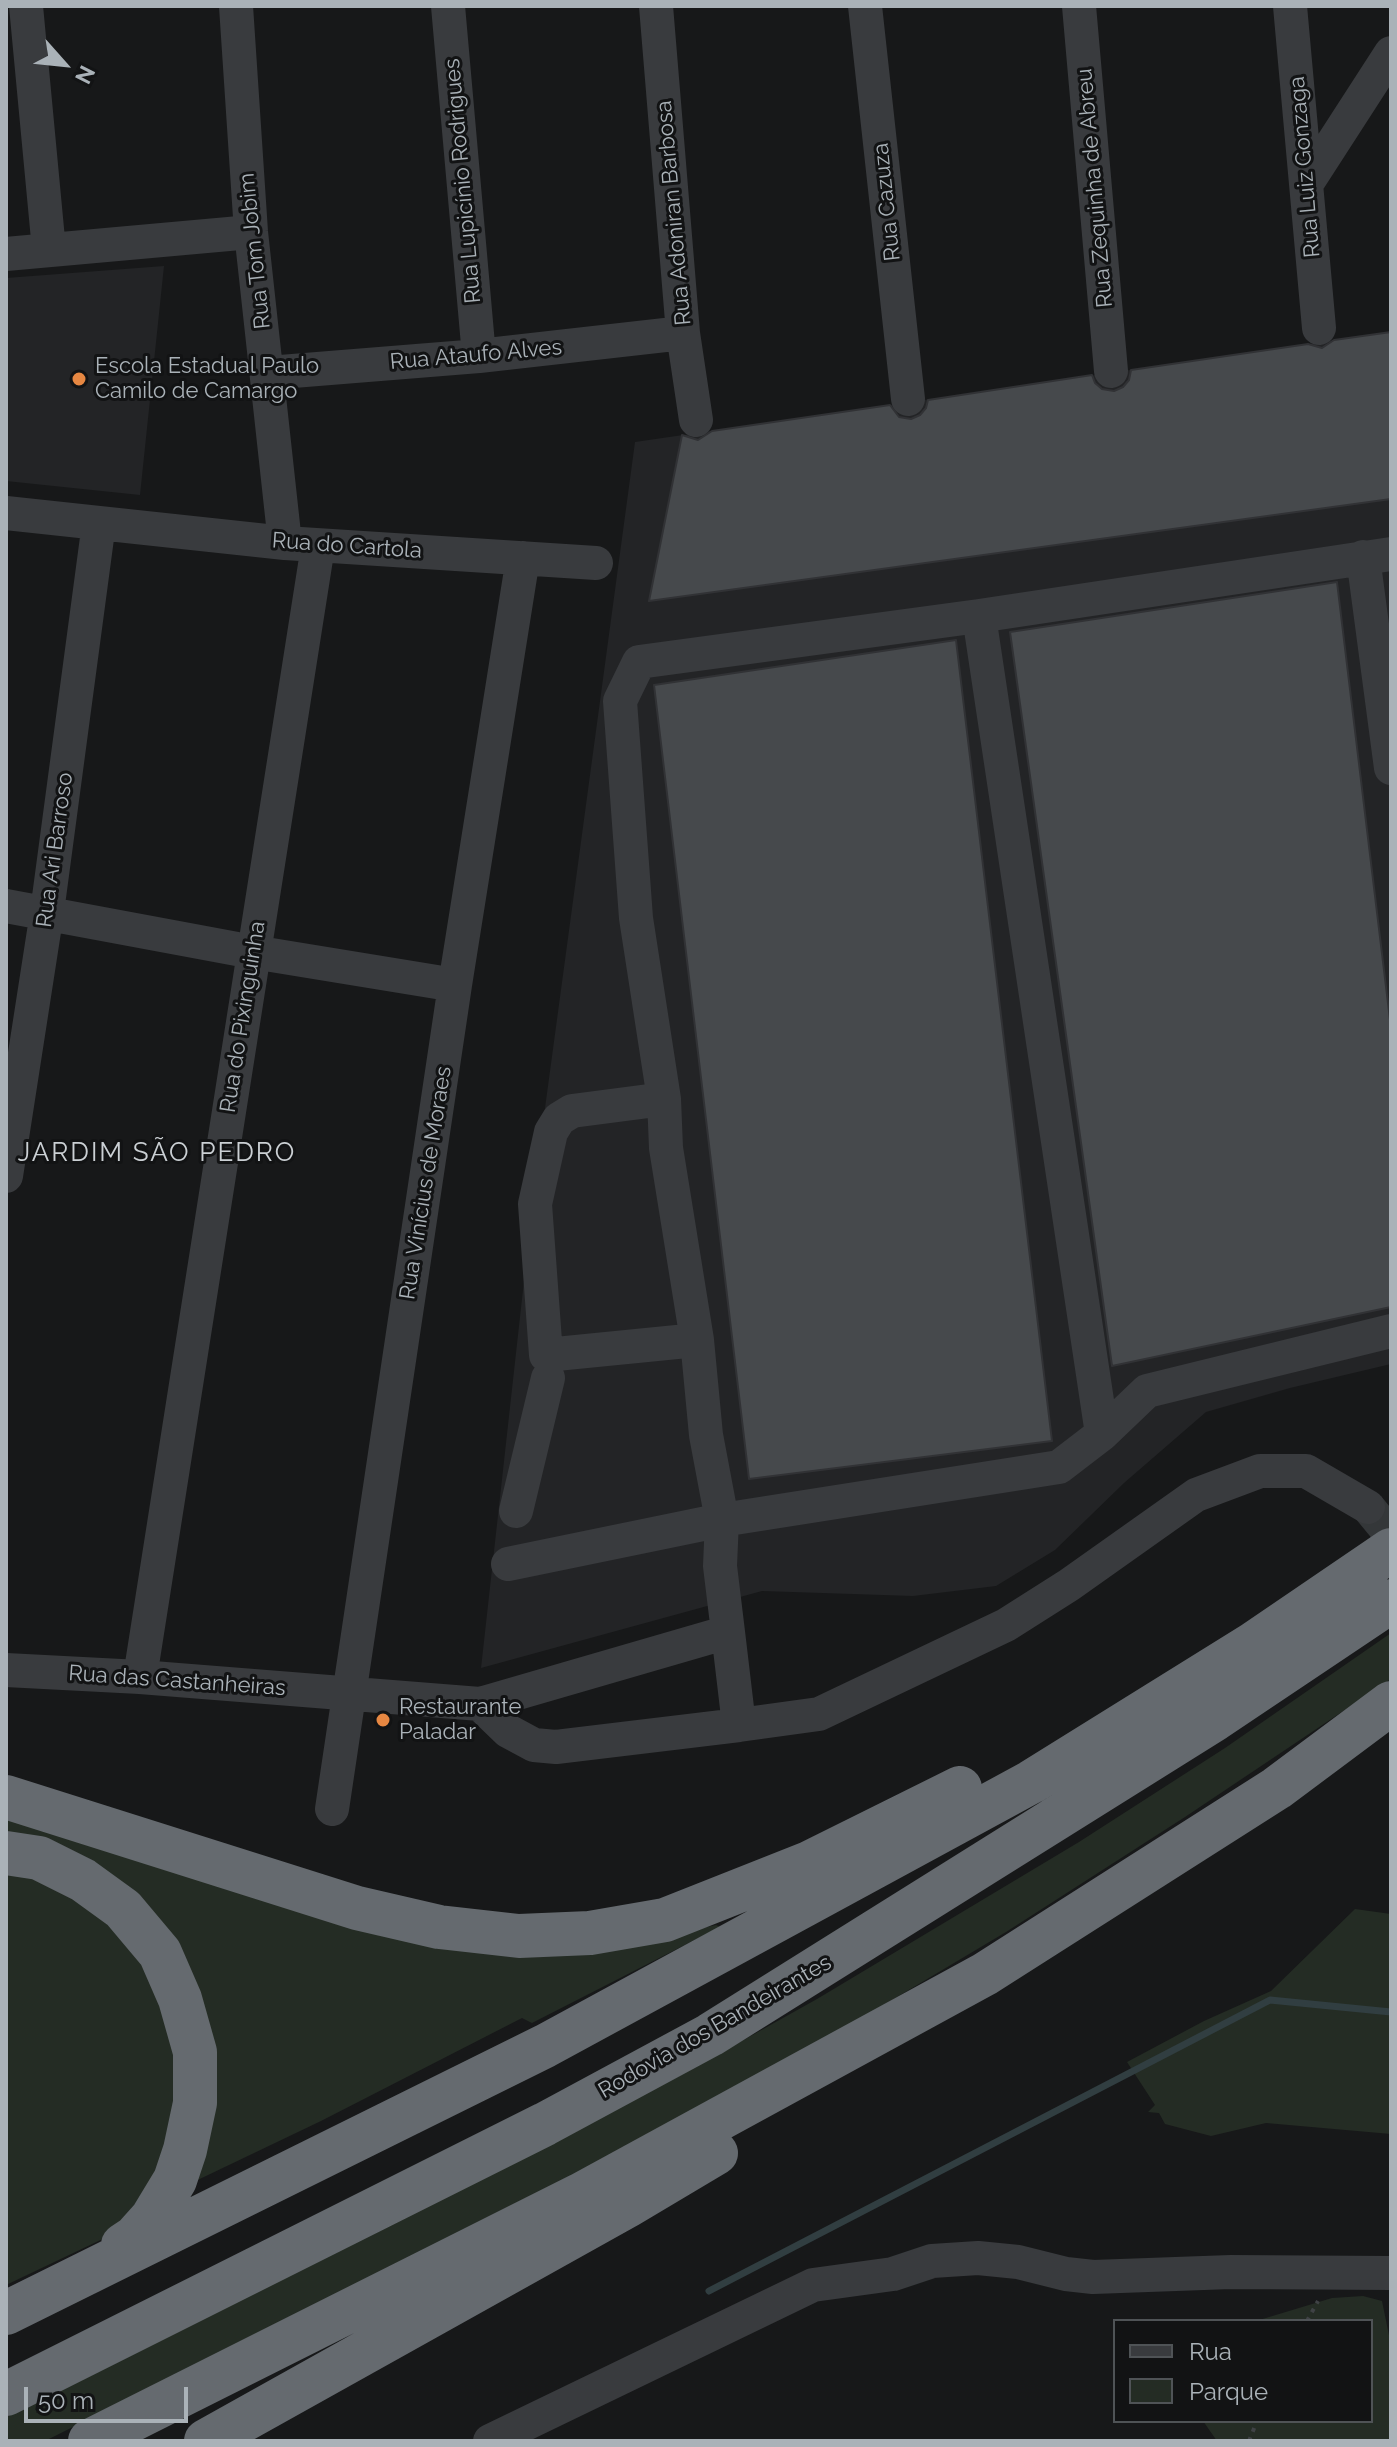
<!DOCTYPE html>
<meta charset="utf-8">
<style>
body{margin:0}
#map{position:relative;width:1397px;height:2447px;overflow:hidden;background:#171819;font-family:Raleway,sans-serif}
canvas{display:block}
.frame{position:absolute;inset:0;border:8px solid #aab2b8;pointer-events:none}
.legend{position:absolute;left:1113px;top:2319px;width:260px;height:104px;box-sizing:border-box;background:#121314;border:2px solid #4f5356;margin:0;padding:10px 14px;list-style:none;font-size:24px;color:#aab2b8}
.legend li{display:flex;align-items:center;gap:16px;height:40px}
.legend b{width:40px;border:2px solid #4f5356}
.north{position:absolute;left:24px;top:24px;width:80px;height:80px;-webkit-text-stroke:6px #121314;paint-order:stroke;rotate:117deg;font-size:22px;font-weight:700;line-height:32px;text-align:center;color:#aab2b8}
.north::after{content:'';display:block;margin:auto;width:28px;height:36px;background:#aab2b8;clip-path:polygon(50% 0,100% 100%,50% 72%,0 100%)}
.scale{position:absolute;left:24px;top:2387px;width:164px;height:36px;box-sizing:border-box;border:4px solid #aab2b8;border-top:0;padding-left:10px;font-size:24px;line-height:28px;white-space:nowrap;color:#aab2b8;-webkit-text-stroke:6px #121314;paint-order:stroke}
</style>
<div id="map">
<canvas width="1397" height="2447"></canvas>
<div class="frame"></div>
<ul class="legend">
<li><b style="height:10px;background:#393b3e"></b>Rua</li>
<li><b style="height:22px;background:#242c24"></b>Parque</li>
</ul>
<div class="north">N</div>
<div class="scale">50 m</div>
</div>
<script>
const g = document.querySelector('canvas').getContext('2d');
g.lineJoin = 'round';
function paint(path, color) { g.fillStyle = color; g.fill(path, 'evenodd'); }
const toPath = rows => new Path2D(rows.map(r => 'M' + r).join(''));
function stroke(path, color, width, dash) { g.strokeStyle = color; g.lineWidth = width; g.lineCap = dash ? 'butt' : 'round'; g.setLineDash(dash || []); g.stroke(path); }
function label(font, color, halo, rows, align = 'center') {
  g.font = font + ' Raleway,sans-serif'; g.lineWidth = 6; g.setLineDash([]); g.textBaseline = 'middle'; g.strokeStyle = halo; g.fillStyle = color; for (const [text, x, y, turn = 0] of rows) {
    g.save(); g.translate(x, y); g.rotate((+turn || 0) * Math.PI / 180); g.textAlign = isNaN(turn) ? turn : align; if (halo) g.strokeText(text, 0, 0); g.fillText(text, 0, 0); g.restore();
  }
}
paint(toPath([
 [164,266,140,495,6,481,6,278],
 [1391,332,1391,1364,1290,1388,1206,1412,1124,1483,1055,1550,996,1586,913,1596,762,1591,481,1668,535,1182,635,442]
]), '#232426');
paint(toPath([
 [1391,1633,1391,1679,1185,1817,1006,1932,835,2034,569,2178,45,2441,6,2441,6,2417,679,2076,817,1999,1079,1842,1225,1748],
 [6,1811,367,1926,675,1934,716,1925,720,1927,532,2023,522,2018,321,2121,183,2187,180,1971,6,1840],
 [6,1867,70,1887,148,1960,178,2034,175,2155,109,2236,6,2285],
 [1355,1909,1391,1914,1391,2134,1266,2123,1211,2136,1165,2124,1159,2113,1148,2112,1155,2105,1127,2062,1204,2021,1271,1991],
 [1363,2296,1382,2301,1391,2345,1391,2441,1217,2441,1203,2421,1371,2421,1371,2321,1256,2321,1332,2298]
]), '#242c24');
stroke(toPath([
 [709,2291,1270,2000,1391,2012]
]), '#313e41', 7);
const building = toPath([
 [1391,332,1391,499,649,601,682,435,698,440,712,431,890,405,899,417,911,419,920,415,926,408,928,400,1092,375,1095,383,1102,389,1114,391,1123,387,1129,380,1131,370,1308,344,1322,348,1334,340,1391,332],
 [1337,582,1391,1028,1391,1307,1112,1366,1010,632,1337,582],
 [956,640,1052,1441,749,1479,654,685,956,640]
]);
paint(building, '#46494c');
stroke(building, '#313235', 2);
stroke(toPath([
 [1368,1507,1391,1535]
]), '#343739', 34, [34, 17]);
stroke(toPath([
 [1307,2321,1318,2301],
 [1249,2441,1257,2421]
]), '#3f4245', 4, [4, 6]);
stroke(toPath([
 [26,6,49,250],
 [236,6,251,232,285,543],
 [448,6,479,356],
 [656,6,683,333,696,420],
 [865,6,908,399],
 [1079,6,1111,371],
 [1290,6,1319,328],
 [1307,183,1391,53],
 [6,254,251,232],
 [268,373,479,356,683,333],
 [6,513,285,543,596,563],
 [1363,557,1391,768],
 [979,616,1102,1434],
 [6,906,253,952,455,985],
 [664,1099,572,1111,559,1119,551,1132,535,1204,546,1355,697,1340],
 [6,1176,47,912,99,523],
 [516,1511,548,1378],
 [508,1564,722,1520,1059,1467,1102,1434,1147,1391,1391,1331],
 [728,1632,739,1725,819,1714,1006,1625,1069,1585,1196,1495,1260,1471,1306,1471,1368,1507],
 [6,1670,140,1677,480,1704,728,1632,720,1566,722,1520,706,1435,697,1340,666,1148,664,1099,636,918,620,701,639,662,979,616,1391,554],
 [140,1677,318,546],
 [480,1704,508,1731,534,1745,556,1747,739,1725],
 [332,1809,455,985,523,558],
 [490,2441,813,2285,893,2274,932,2261,978,2258,1018,2262,1066,2274,1093,2277,1231,2272,1391,2273]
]), '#393b3e', 34);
stroke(toPath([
 [6,1797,357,1908,439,1927,519,1936,590,1933,665,1920,809,1863,960,1788],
 [6,1853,39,1858,83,1880,123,1909,160,1953,180,1999,195,2052,195,2103,185,2150,175,2180,152,2218,135,2237,123,2245],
 [6,2313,545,2046,1031,1782,1253,1644,1391,1550],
 [6,2394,545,2124,710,2035,1215,1719,1391,1601],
 [90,2441,580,2195,985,1974,1277,1788,1391,1703],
 [206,2441,627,2206,716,2153]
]), '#656a6f', 44);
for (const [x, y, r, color] of [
 [79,379,8,"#e68742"],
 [383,1720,8,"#e68742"]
]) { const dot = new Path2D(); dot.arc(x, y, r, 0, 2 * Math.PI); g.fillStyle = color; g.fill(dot); stroke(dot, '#121314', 3); }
label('22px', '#aab2b8', '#121314', [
 ["Rua Luiz Gonzaga",1305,167,-95],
 ["Rua Lupicínio Rodrigues",463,181,-95],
 ["Rua Zequinha de Abreu",1095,188,-95],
 ["Rua Cazuza",887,202,-96],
 ["Rua Adoniran Barbosa",674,213,-95],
 ["Rua Tom Jobim",255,251,-96],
 ["Rua Ataufo Alves",476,355,-5],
 ["Rua do Cartola",347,546,4],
 ["Rua Ari Barroso",55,850,-82],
 ["Rua do Pixinguinha",243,1017,-81],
 ["Rua Vinícius de Moraes",426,1183,-81],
 ["Rua das Castanheiras",177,1681,4],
 ["Rodovia dos Bandeirantes",715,2027,-30]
]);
label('22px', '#aab2b8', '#121314', [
 ["Escola Estadual Paulo",95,366],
 ["Camilo de Camargo",95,391],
 ["Restaurante",399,1707],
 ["Paladar",399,1732]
], 'left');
g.letterSpacing = '2px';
label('26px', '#cbd0d4', '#121314', [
 ["JARDIM SÃO PEDRO",157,1153]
]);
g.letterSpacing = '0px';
</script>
